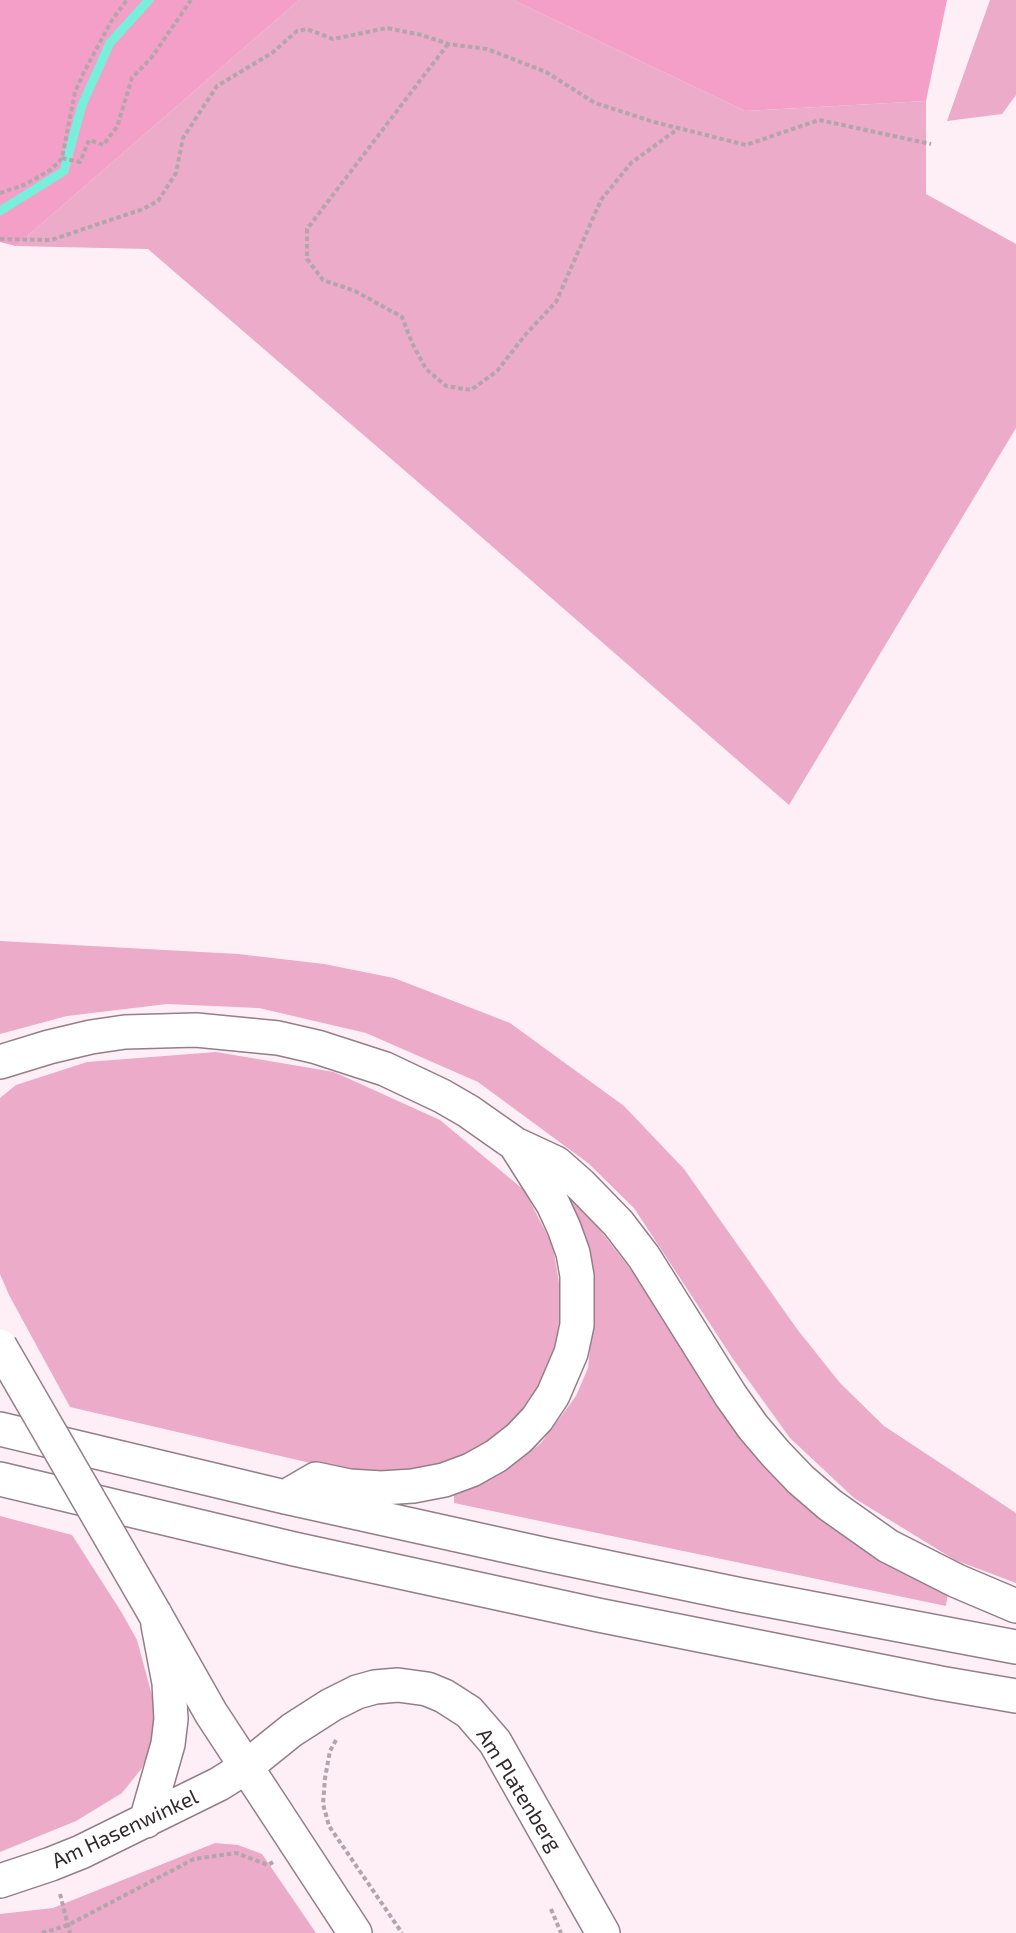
<!DOCTYPE html>
<style>
body{margin:0}
canvas{display:block;background:#feeef5}
</style>
<canvas width="1016" height="1933"></canvas>
<script>
const g = document.querySelector('canvas').getContext('2d');
g.lineJoin = 'round';
function paint(path, color) { g.fillStyle = color; g.fill(path, 'evenodd'); }
const toPath = rows => new Path2D(rows.map(r => 'M' + r).join(''));
function stroke(path, color, width, dash) { g.strokeStyle = color; g.lineWidth = width; g.lineCap = dash ? 'butt' : 'round'; g.setLineDash(dash || []); g.stroke(path); }
function label(font, color, halo, rows, align = 'center') {
  g.font = font + ' "Exo 2",sans-serif'; g.lineWidth = 6; g.setLineDash([]); g.textBaseline = 'middle'; g.strokeStyle = halo; g.fillStyle = color; for (const [text, x, y, turn = 0] of rows) {
    g.save(); g.translate(x, y); g.rotate((+turn || 0) * Math.PI / 180); g.textAlign = isNaN(turn) ? turn : align; if (halo) g.strokeText(text, 0, 0); g.fillText(text, 0, 0); g.restore();
  }
}
paint(toPath([
 [299,0,513,0,745,111,926,101,926,194,1016,244,1016,428,789,805,455,514,148,249,16,246],
 [990,0,1016,0,1016,95,1002,114,947,121],
 [0,941,238,954,324,964,394,978,510,1023,624,1106,684,1169,797,1329,840,1383,884,1426,1016,1513,1016,1583,955,1560,854,1498,790,1438,733,1359,634,1208,588,1163,478,1082,366,1033,259,1008,167,1004,67,1016,0,1034],
 [216,1052,334,1072,440,1120,524,1190,553,1246,562,1302,552,1370,517,1418,476,1452,427,1473,349,1472,70,1407,9,1295,0,1274,0,1098,16,1085,87,1062],
 [563,1188,583,1208,661,1309,699,1372,948,1592,946,1606,454,1503,454,1492,495,1476,521,1459,541,1443,576,1396,588,1368,594,1309,592,1273],
 [0,1516,72,1535,122,1613,137,1640,154,1703,153,1739,142,1768,122,1793,76,1821,0,1852],
 [215,1843,238,1845,262,1854,316,1933,0,1933,0,1914,53,1908]
]), '#ebabc9');
paint(toPath([
 [0,0,299,0,16,246,0,242],
 [513,0,947,0,926,101,745,111]
]), '#f39fc8');
stroke(toPath([
 [0,211,64,171,82,105,110,43,149,0]
]), '#78eedb', 9);
const minor = toPath([
 [146,1821,168,1744,171,1719,169,1683,158,1625],
 [0,1881,51,1864,81,1852,219,1784,246,1767,292,1730,331,1705,357,1692,375,1687,398,1685,427,1689,444,1696,469,1712,495,1742,603,1933]
]);
const major = toPath([
 [155,1614,211,1713,355,1933]
]);
const highway = toPath([
 [0,1062,49,1047,91,1037,125,1032,196,1030,278,1038,317,1047,385,1069,442,1096,468,1111,515,1144,556,1163,581,1185,618,1223,644,1257,731,1396,753,1427,776,1454,801,1480,830,1505,888,1546,957,1581,1016,1606],
 [0,1429,285,1497,543,1554,741,1595,1016,1647],
 [0,1479,294,1549,598,1615,940,1683,1016,1696],
 [285,1497,316,1479,349,1486,381,1488,413,1486,444,1480,471,1470,496,1456,519,1438,537,1419,553,1395,571,1353,577,1325,577,1276,573,1253,564,1228,553,1204,515,1144]
]);
stroke(minor, '#947e88', 36);
stroke(major, '#947e88', 36);
stroke(highway, '#947e88', 36);
stroke(toPath([
 [448,44,307,229,307,259,323,280,355,291,402,317,412,343,426,369,446,386,471,390,497,371,526,334,556,302,601,200,631,163,679,128],
 [62,158,80,162,89,140,103,145,117,127,132,78,152,57,191,0],
 [0,193,24,185,52,169,62,158,75,92,85,70,112,20,127,0],
 [0,239,51,240,143,209,158,201,176,173,183,138,217,86,272,53,297,31,307,29,333,39,387,28,422,35,448,44,487,49,546,72,595,103,654,122,746,145,819,120,931,144],
 [336,1740,330,1751,325,1778,323,1804,329,1826,402,1933],
 [60,1894,70,1933],
 [551,1909,561,1933],
 [42,1933,68,1925,194,1859,236,1853,268,1865,273,1862]
]), '#b2a5ab', 4, [4.5, 3]);
stroke(minor, '#fff', 33);
stroke(major, '#fff', 33);
stroke(highway, '#fff', 33);
const majorBridge = toPath([
 [0,1346,155,1614]
]);
stroke(majorBridge, '#947e88', 36, []);
stroke(majorBridge, '#fff', 33);
label('21px', '#31282c', '#fff', [
 ["Am Platenberg",519,1790,58],
 ["Am Hasenwinkel",125,1829,-25]
]);
</script>
